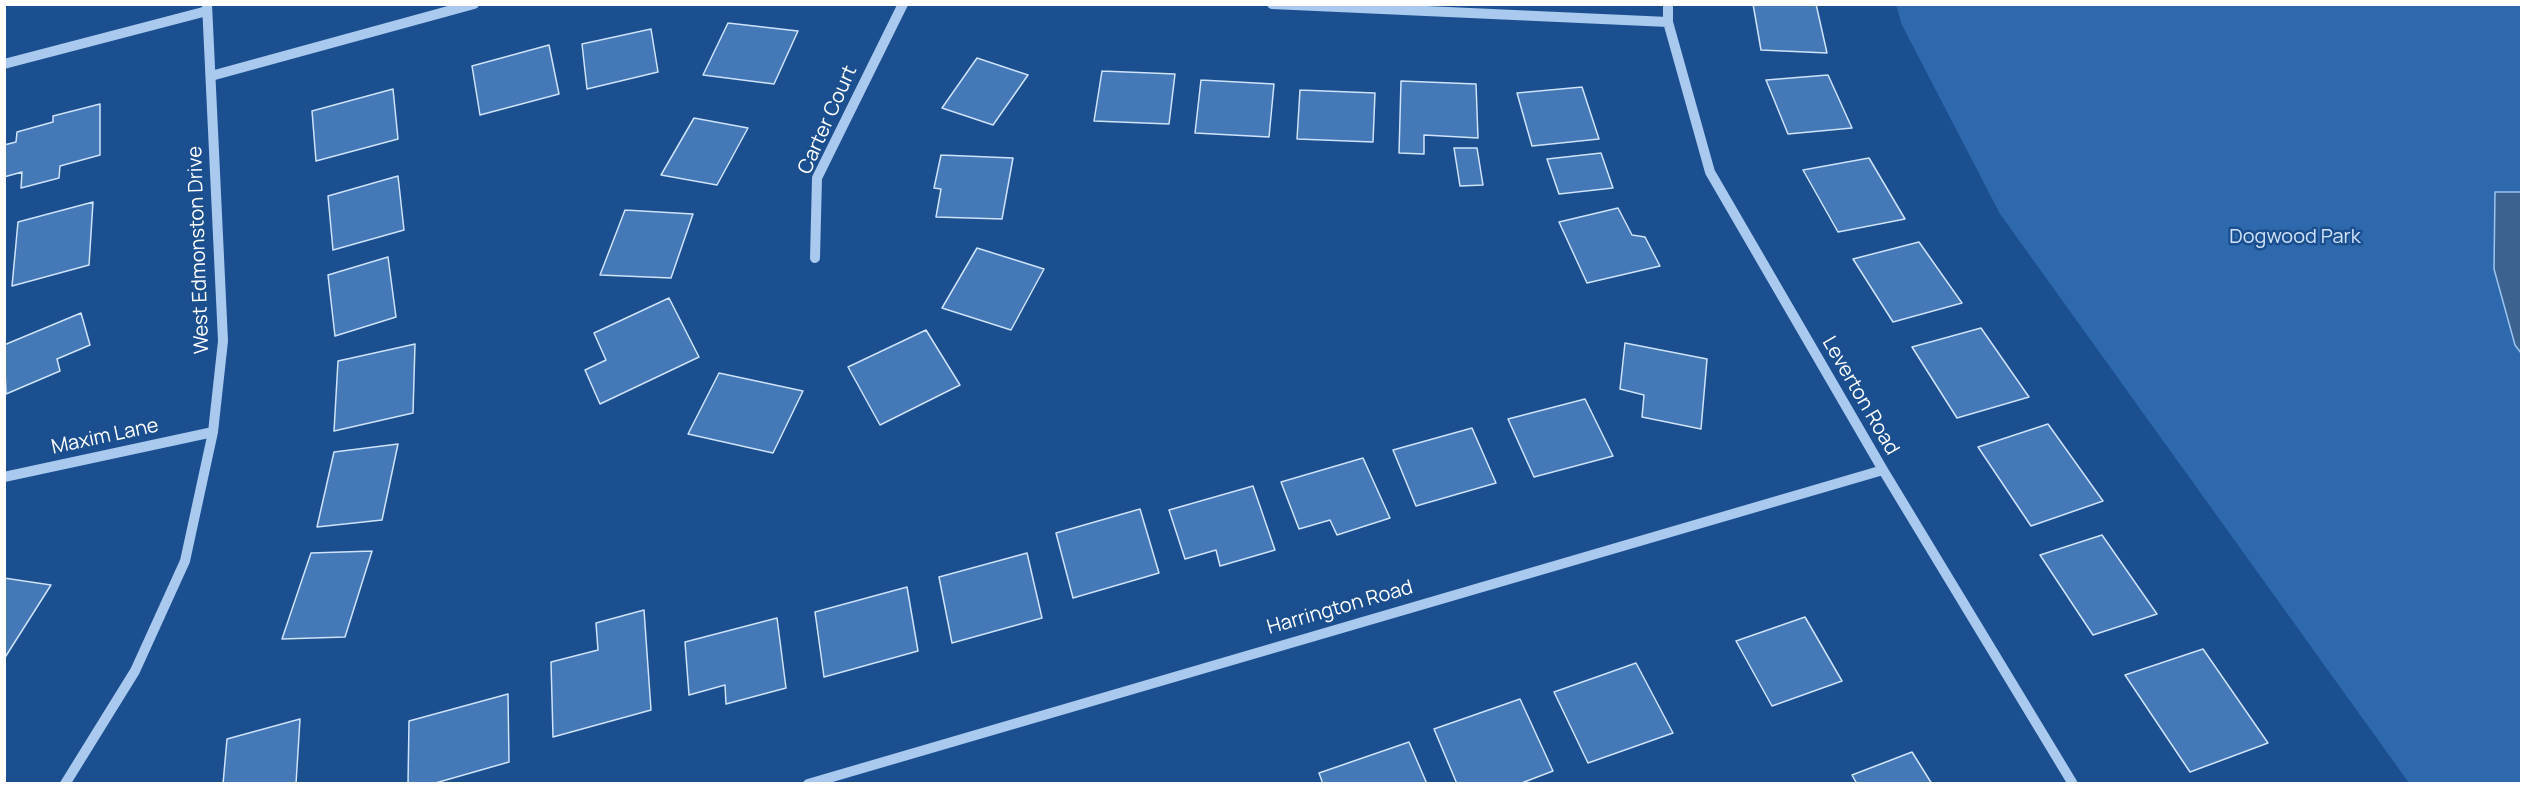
<!DOCTYPE html>
<style>
body{margin:0}
#map{position:relative;width:2526px;height:788px;overflow:hidden;background:#1b4f8f;font-family:Manrope,sans-serif}
canvas{display:block}
.frame{position:absolute;inset:0;border:6px solid #fff;pointer-events:none}
</style>
<div id="map">
<canvas width="2526" height="788"></canvas>
<div class="frame"></div>
</div>
<script>
const g = document.querySelector('canvas').getContext('2d');
g.lineJoin = 'round';
function paint(path, color) { g.fillStyle = color; g.fill(path, 'evenodd'); }
const toPath = rows => new Path2D(rows.map(r => 'M' + r).join(''));
function stroke(path, color, width, dash) { g.strokeStyle = color; g.lineWidth = width; g.lineCap = dash ? 'butt' : 'round'; g.setLineDash(dash || []); g.stroke(path); }
function label(font, color, halo, rows, align = 'center') {
  g.font = font + ' Manrope,sans-serif'; g.lineWidth = 5; g.setLineDash([]); g.textBaseline = 'middle'; g.strokeStyle = halo; g.fillStyle = color; for (const [text, x, y, turn = 0] of rows) {
    g.save(); g.translate(x, y); g.rotate((+turn || 0) * Math.PI / 180); g.textAlign = isNaN(turn) ? turn : align; if (halo) g.strokeText(text, 0, 0); g.fillText(text, 0, 0); g.restore();
  }
}
paint(toPath([
 [1896,5,2521,5,2521,783,2409,783,2000,214,1902,25]
]), '#2e69ad');
const water = toPath([
 [2495,192,2521,192,2521,353,2515,345,2494,269,2495,192]
]);
paint(water, '#3c6290');
stroke(water, '#9cc4f0', 1.5);
const building = toPath([
 [1753,4,1816,4,1827,53,1761,50,1753,4],
 [728,23,798,31,774,84,703,75,728,23],
 [651,29,658,72,587,89,582,44,651,29],
 [549,45,559,94,480,115,472,66,549,45],
 [977,58,1028,75,993,125,942,108,977,58],
 [1102,71,1175,74,1169,124,1094,121,1102,71],
 [1828,75,1852,128,1788,134,1766,80,1828,75],
 [1201,80,1274,84,1269,137,1195,133,1201,80],
 [1401,81,1476,84,1478,138,1424,135,1424,154,1399,153,1401,81],
 [1582,87,1599,139,1532,146,1517,93,1582,87],
 [393,89,398,139,316,161,312,111,393,89],
 [1300,90,1375,93,1373,142,1297,139,1300,90],
 [100,104,100,155,60,166,59,178,21,188,22,172,4,177,4,145,16,142,17,132,53,122,53,116,100,104],
 [694,118,748,128,717,185,661,175,694,118],
 [1454,148,1477,148,1483,185,1460,186,1454,148],
 [1601,153,1613,188,1559,194,1547,159,1601,153],
 [941,155,1013,158,1002,219,936,217,941,189,934,188,941,155],
 [1869,158,1905,219,1838,232,1803,170,1869,158],
 [398,176,404,230,333,250,328,196,398,176],
 [93,202,89,265,12,286,18,222,93,202],
 [1618,208,1632,235,1645,237,1660,266,1587,283,1559,222,1618,208],
 [625,210,693,214,671,278,600,275,625,210],
 [1919,242,1962,303,1893,322,1853,259,1919,242],
 [977,248,1044,269,1011,330,942,308,977,248],
 [388,257,396,317,335,336,328,275,388,257],
 [669,298,699,357,600,404,585,370,606,360,594,333,669,298],
 [81,313,90,345,57,359,60,371,6,394,4,345,81,313],
 [1981,328,2029,397,1957,418,1912,347,1981,328],
 [926,330,960,385,880,425,848,367,926,330],
 [1625,343,1707,359,1701,429,1642,417,1644,395,1620,389,1625,343],
 [415,344,413,413,334,431,338,361,415,344],
 [719,373,803,391,773,453,688,434,719,373],
 [1585,399,1613,456,1534,477,1508,419,1585,399],
 [2048,424,2103,501,2031,526,1978,447,2048,424],
 [1472,428,1496,483,1416,506,1393,450,1472,428],
 [398,444,382,520,317,527,334,452,398,444],
 [1363,458,1390,518,1337,535,1330,520,1299,529,1281,482,1363,458],
 [1253,486,1275,550,1220,566,1216,550,1185,559,1169,510,1253,486],
 [1140,509,1159,573,1073,598,1056,533,1140,509],
 [2102,535,2157,614,2093,635,2040,555,2102,535],
 [372,551,345,637,282,639,311,553,372,551],
 [1027,553,1042,618,952,643,939,577,1027,553],
 [4,578,51,585,4,659,4,578],
 [907,587,918,651,824,677,815,612,907,587],
 [644,610,651,710,553,737,551,662,598,650,596,623,644,610],
 [1805,617,1842,681,1772,706,1736,641,1805,617],
 [777,618,786,688,726,704,725,685,689,695,685,642,777,618],
 [2203,649,2268,743,2190,772,2125,675,2203,649],
 [1636,663,1673,733,1588,763,1554,692,1636,663],
 [508,694,509,762,432,784,408,784,409,721,508,694],
 [1520,699,1553,771,1519,784,1457,784,1434,729,1520,699],
 [300,719,296,784,223,784,227,739,300,719],
 [1409,742,1427,784,1323,784,1319,773,1409,742],
 [1912,752,1932,784,1857,784,1852,775,1912,752]
]);
paint(building, '#4478b7');
stroke(building, '#cfe3fa', 1.5);
stroke(toPath([
 [1272,4,1668,22],
 [1668,4,1668,22,1710,172,1883,470,2073,784],
 [4,64,207,11],
 [211,76,474,4],
 [815,258,817,178,903,4],
 [4,477,213,432],
 [65,784,135,671,185,561,213,432,223,341,207,4],
 [808,784,1883,470]
]), '#a9c9ee', 10);
label('20px', '#fff', '#1b4f8f', [
 ["Carter Court",828,120,-66],
 ["West Edmonston Drive",199,250,-92],
 ["Leverton Road",1860,396,60],
 ["Maxim Lane",105,437,-12],
 ["Harrington Road",1340,608,-16]
]);
label('20px', '#cfe3fa', '#1b4f8f', [
 ["Dogwood Park",2295,237]
]);
</script>
